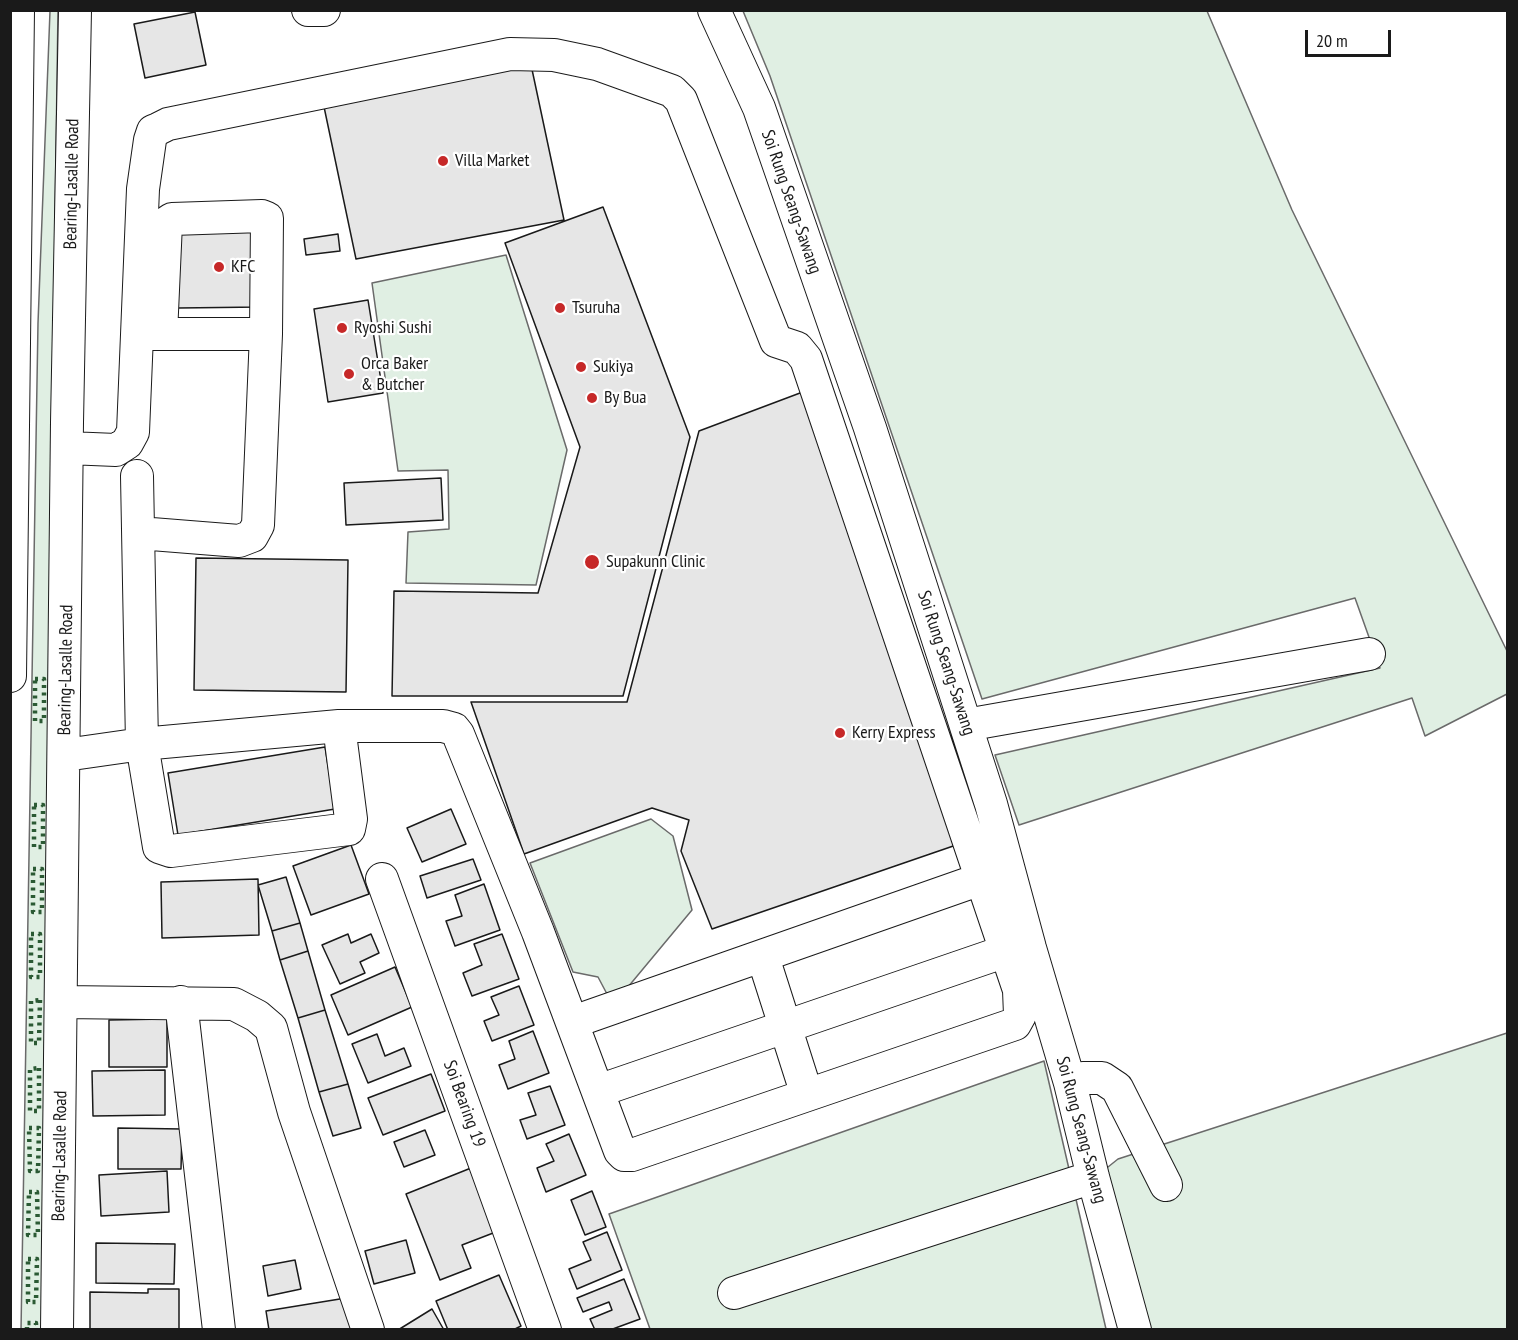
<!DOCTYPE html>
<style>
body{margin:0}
#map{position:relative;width:1518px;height:1340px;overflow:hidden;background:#fff;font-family:"PT Sans Narrow",sans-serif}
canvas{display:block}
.frame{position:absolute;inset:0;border:12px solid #1a1a1a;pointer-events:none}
.scale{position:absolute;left:1305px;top:30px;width:86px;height:27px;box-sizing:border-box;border:3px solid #1a1a1a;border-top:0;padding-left:8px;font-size:18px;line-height:21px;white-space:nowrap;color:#1a1a1a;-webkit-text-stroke:4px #fff;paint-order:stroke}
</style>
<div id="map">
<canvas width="1518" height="1340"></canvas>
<div class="frame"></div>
<div class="scale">20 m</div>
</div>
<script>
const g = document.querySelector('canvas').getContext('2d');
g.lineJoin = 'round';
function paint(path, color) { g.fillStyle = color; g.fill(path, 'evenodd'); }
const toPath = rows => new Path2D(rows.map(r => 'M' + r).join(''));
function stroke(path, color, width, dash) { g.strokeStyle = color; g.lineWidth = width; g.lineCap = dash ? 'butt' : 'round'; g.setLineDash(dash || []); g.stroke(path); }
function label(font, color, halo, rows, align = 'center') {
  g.font = font + ' "PT Sans Narrow",sans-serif'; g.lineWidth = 4.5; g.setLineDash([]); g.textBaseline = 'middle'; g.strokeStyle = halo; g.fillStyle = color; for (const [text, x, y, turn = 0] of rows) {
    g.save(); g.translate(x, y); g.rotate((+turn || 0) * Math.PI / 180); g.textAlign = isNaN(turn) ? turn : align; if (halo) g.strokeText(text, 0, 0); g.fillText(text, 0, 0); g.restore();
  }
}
const green = toPath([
 [58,10,55,218,57,357,43,1329,21,1330,38,323,50,11,58,10],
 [743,11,1207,11,1292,210,1507,651,1507,694,1425,736,1412,698,1019,825,995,755,1380,668,1355,598,982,699,770,76,743,11],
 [506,255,567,450,536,585,406,583,408,532,449,529,448,470,398,471,372,283,506,255],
 [651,819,673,836,692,910,623,993,607,994,598,977,573,972,530,863,651,819],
 [1507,1033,1507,1329,1147,1329,1103,1171,1118,1159,1507,1033],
 [1044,1061,1106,1329,650,1329,609,1214,1044,1061]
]);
paint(green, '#e0efe3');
stroke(green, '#6a6a6a', 1.5);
const building = toPath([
 [195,12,206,65,145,78,134,24,195,12],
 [530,60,564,220,356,259,323,102,530,60],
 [603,207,690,437,623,696,392,696,394,591,538,593,580,447,505,243,603,207],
 [260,225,261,307,178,308,178,226,260,225],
 [338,234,340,251,306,255,304,239,338,234],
 [368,300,383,393,328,402,314,309,368,300],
 [808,390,962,843,712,929,681,851,689,820,652,808,524,854,471,702,627,702,699,431,808,390],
 [441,478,443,520,346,525,344,483,441,478],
 [196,558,348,560,346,692,194,690,196,558],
 [325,747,335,809,178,835,168,773,325,747],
 [451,809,466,844,422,862,407,828,451,809],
 [351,845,369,894,311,915,293,866,351,845],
 [473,859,481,880,427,898,420,876,473,859],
 [286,877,300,923,272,931,258,885,286,877],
 [258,879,259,935,162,938,161,882,258,879],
 [484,884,500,930,455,946,446,921,462,916,455,895,484,884],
 [300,923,308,951,280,960,272,931,300,923],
 [348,934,351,943,371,934,379,953,360,962,365,973,340,984,322,945,348,934],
 [502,934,519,979,472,996,463,973,482,965,474,944,502,934],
 [308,951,325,1010,298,1018,280,960,308,951],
 [395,967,412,1007,348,1035,331,995,395,967],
 [519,986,534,1025,492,1041,484,1021,499,1015,491,997,519,986],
 [325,1010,348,1084,319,1092,298,1018,325,1010],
 [167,1019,167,1067,109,1067,109,1020,167,1019],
 [533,1031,549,1073,508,1089,499,1065,515,1059,509,1041,533,1031],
 [377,1034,385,1056,404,1048,411,1066,368,1083,352,1044,377,1034],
 [165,1070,165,1115,93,1116,92,1071,165,1070],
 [431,1074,445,1111,383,1135,368,1098,431,1074],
 [348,1084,361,1128,333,1136,319,1092,348,1084],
 [550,1086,565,1125,527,1139,520,1120,536,1115,528,1093,550,1086],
 [118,1128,182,1129,181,1169,118,1169,118,1128],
 [425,1130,435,1155,404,1167,394,1142,425,1130],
 [569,1134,586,1175,546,1192,537,1168,554,1161,546,1144,569,1134],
 [476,1166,501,1230,462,1245,471,1268,440,1280,406,1194,476,1166],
 [167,1171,169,1212,101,1216,99,1175,167,1171],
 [592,1191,606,1227,585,1235,571,1200,592,1191],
 [607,1232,622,1270,577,1289,569,1269,591,1260,583,1242,607,1232],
 [406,1240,415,1273,374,1284,365,1251,406,1240],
 [96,1243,175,1244,174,1284,96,1283,96,1243],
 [295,1260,301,1289,268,1296,263,1266,295,1260],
 [499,1275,521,1326,513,1330,448,1330,436,1301,499,1275],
 [624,1279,640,1319,610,1330,595,1330,590,1319,612,1310,609,1302,583,1312,577,1298,624,1279],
 [148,1289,179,1289,179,1330,90,1330,90,1292,148,1293,148,1289],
 [346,1298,351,1330,269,1330,266,1311,346,1298],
 [432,1309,444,1330,398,1330,432,1309]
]);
paint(building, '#e6e6e6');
stroke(building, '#1a1a1a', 1.5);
const minor = toPath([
 [308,10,324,10],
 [714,10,759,108,870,428,991,804,1030,948,1070,1083,1093,1177,1135,1330],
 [141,334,266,334],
 [137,476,142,744,159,847,171,851,349,829,351,819,339,726],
 [139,533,239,541,252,536,258,525,266,334,267,218,262,216,172,219,166,223,161,334],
 [10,676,18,10],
 [966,725,1369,654],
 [65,755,142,744,339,726,443,726,454,729,458,734,538,932,620,1151,624,1155,632,1155,1015,1024,1020,1015,1019,990,806,359,797,348,776,341,681,100,672,91,597,64,554,55,510,54,168,124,158,129,153,131,150,140,143,189,133,432,127,443,116,450,68,448],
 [382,879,545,1330],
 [763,957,807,1095],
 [62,1002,234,1004,257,1016,271,1028,294,1112,368,1330],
 [181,1002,219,1330],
 [573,1022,981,879],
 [1070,1083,1083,1078,1102,1078,1117,1088,1166,1185],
 [598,1091,1006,951],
 [734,1293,1093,1177],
 [57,1330,67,422,75,10]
]);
stroke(minor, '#1a1a1a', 34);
stroke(minor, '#fff', 32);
stroke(toPath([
 [35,679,44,679,44,721,35,721,35,679],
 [34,805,43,805,43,847,34,847,34,805],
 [33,869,42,869,42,912,33,912,33,869],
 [31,934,40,934,40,977,31,977,31,934],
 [40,1000,39,1043,31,1043,31,1001,40,1000],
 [39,1068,39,1111,30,1111,30,1069,39,1068],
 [29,1128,39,1128,38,1171,30,1171,29,1128],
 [29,1192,37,1192,38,1235,28,1235,29,1192],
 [28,1259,37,1259,36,1302,28,1302,28,1259],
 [27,1330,27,1323,36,1323,36,1330]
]), '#2b5a34', 4.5, [3, 4.5]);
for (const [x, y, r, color] of [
 [443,161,6,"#c62828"],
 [219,267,6,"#c62828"],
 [560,308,6,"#c62828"],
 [342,328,6,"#c62828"],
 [581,367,6,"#c62828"],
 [349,374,6,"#c62828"],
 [592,398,6,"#c62828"],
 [592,562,8,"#c62828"],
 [840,733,6,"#c62828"]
]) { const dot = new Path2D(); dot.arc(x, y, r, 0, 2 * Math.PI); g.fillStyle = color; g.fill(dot); stroke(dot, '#fff', 2); }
label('18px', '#1a1a1a', '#fff', [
 ["Villa Market",455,161],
 ["KFC",231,267],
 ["Tsuruha",572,308],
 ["Ryoshi Sushi",354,328],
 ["Orca Baker",361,364],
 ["& Butcher",361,385],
 ["Sukiya",593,367],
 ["By Bua",604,398],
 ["Supakunn Clinic",606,562],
 ["Kerry Express",852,733]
], 'left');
label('18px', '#1a1a1a', '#fff', [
 ["Bearing-Lasalle Road",72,184,-89],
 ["Soi Rung Seang-Sawang",791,202,71],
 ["Soi Rung Seang-Sawang",946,663,72],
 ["Bearing-Lasalle Road",66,670,-89],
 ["Soi Bearing 19",464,1104,70],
 ["Soi Rung Seang-Sawang",1081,1130,75],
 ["Bearing-Lasalle Road",60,1156,-89]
]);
</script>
